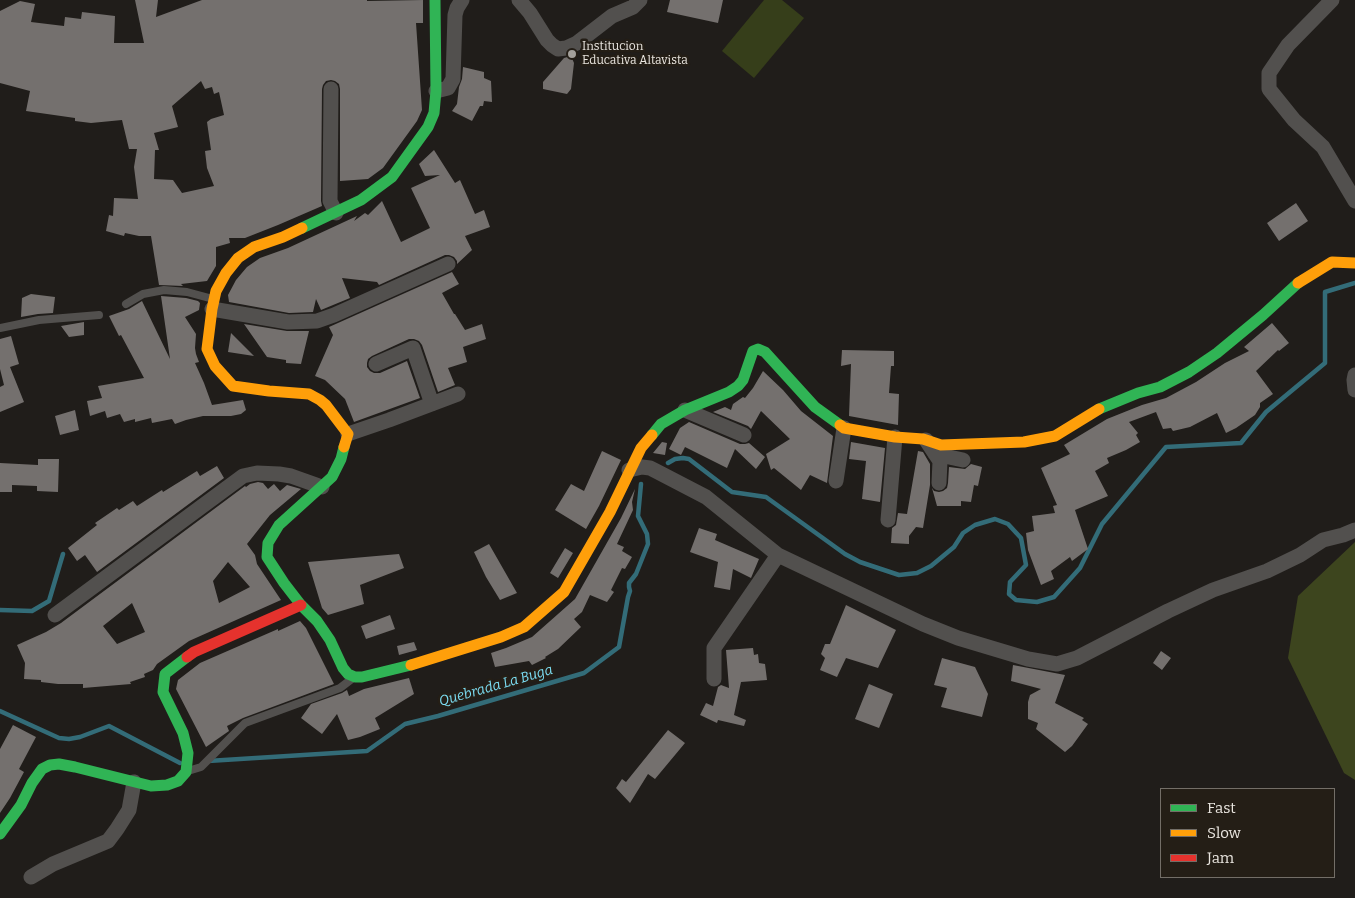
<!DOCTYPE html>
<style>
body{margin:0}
#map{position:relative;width:1355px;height:898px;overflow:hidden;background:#201d1a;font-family:Bitter,serif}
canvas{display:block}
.legend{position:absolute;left:1160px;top:788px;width:175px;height:90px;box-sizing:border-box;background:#241e16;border:1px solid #736e67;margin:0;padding:6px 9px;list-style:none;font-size:15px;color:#eae6e0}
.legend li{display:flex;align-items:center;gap:10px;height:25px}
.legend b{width:25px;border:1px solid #736e67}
</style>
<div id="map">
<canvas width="1355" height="898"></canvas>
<ul class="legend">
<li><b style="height:6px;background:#30b455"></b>Fast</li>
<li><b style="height:6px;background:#ff9f0a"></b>Slow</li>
<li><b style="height:6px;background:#e5322d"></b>Jam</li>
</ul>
</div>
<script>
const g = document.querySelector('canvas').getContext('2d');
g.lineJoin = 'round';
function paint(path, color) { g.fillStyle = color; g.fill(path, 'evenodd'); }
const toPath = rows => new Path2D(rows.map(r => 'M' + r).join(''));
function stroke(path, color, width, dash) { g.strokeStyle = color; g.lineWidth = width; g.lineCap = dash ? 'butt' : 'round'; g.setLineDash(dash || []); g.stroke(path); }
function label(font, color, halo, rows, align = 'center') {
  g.font = font + ' Bitter,serif'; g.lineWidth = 5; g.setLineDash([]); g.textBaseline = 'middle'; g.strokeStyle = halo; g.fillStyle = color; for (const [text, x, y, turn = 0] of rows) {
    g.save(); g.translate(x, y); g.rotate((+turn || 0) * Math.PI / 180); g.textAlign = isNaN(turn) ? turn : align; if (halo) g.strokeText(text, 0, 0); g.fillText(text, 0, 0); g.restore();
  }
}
paint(toPath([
 [764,0,782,0,804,18,754,78,722,51]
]), '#363e1a');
paint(toPath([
 [1355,542,1355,780,1344,773,1288,658,1298,596]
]), '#3d451e');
stroke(toPath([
 [668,463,675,459,683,458,689,459,732,492,766,497,845,554,860,562,899,575,917,573,931,566,954,547,963,533,975,525,995,519,1008,524,1021,538,1026,565,1010,582,1009,594,1016,600,1037,602,1054,597,1080,568,1102,524,1166,447,1241,443,1266,412,1325,363,1325,292,1355,283],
 [0,610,32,611,49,601,63,554],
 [0,711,59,738,69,739,80,737,109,726,180,763],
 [208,761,367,751,405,724,438,716,584,673,619,647,628,597,630,591,629,587,629,583,636,574,648,544,647,534,638,516,641,484]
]), '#336c78', 4.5);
paint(toPath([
 [135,0,158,0,156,17,202,0,367,0,367,1,423,0,423,23,416,23,422,110,417,121,383,168,368,179,340,181,340,89,339,84,335,81,331,80,326,81,323,85,322,89,321,201,322,206,278,225,245,238,229,238,230,243,216,247,216,266,207,281,181,284,183,286,159,285,151,236,139,236,125,233,124,236,106,231,109,215,113,216,114,198,138,199,134,167,137,149,129,149,122,120,91,123,75,121,75,118,26,111,30,91,0,83,0,11,20,1,35,4,31,22,64,26,65,17,81,19,82,12,115,16,114,43,144,43],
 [201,81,205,89,212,87,214,94,219,92,224,115,211,119,207,122,211,150,205,151,207,168,214,186,182,193,173,180,154,179,155,150,159,150,154,133,178,127,172,106],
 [670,0,723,0,718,23,667,12],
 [571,56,574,63,571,89,567,94,543,89,543,82,564,58],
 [463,67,484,72,484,78,491,81,492,102,484,101,483,106,480,106,472,121,452,111,457,104,459,87,462,79],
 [434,150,455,183,460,180,475,214,484,210,490,227,465,236,472,250,457,264,457,261,454,257,449,255,445,255,379,285,377,282,342,278,350,298,321,310,316,299,313,312,289,313,229,302,228,295,236,280,247,267,260,258,288,248,357,216,354,221,365,213,368,215,382,201,401,242,430,228,411,188,440,175,425,176,419,164],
 [1296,203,1308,221,1279,241,1267,223],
 [452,272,459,284,442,293,454,314,455,314,465,330,482,324,486,339,463,347,467,362,448,368,455,385,438,392,422,345,419,341,414,339,409,339,372,356,368,359,367,363,367,367,370,371,374,373,380,373,407,361,420,398,354,422,345,399,325,380,315,376,333,335,329,327],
 [31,294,55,297,53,313,38,314,21,317,22,298],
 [161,296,186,298,198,301,200,303,199,310,185,317,196,334,195,348,196,354,199,362,195,363,204,383,212,405,243,400,246,410,241,414,231,416,203,416,186,420,175,424,172,419,152,423,151,418,135,422,135,419,124,422,120,414,107,418,105,411,90,416,87,401,102,398,98,386,144,378,121,335,119,336,109,316,129,309,142,301,170,359],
 [84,322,84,335,69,337,61,326],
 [1272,323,1289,343,1279,351,1278,350,1256,371,1273,394,1260,403,1260,407,1255,415,1236,428,1226,433,1217,413,1190,427,1173,431,1171,428,1163,429,1156,412,1129,422,1138,433,1136,435,1140,442,1126,450,1107,458,1109,463,1095,471,1108,496,1075,510,1088,549,1072,561,1070,557,1051,571,1054,579,1041,585,1028,550,1026,533,1034,531,1032,516,1055,513,1053,506,1057,505,1041,468,1070,454,1064,445,1107,419,1142,405,1166,398,1196,382,1225,363,1249,351,1244,347],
 [244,324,287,331,309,331,301,364,286,363,286,360,267,357],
 [231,333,254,356,228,352],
 [11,336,19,364,10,367,24,402,0,412,0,387,4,385,0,369,0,339],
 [842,350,894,351,894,366,891,366,889,393,899,394,898,425,849,416,851,364,841,366],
 [763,371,783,390,801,411,833,436,827,483,810,475,801,490,774,468,771,470,766,454,790,439,761,411,751,429,748,426,713,412,725,407,731,410,733,404,743,397,745,398,753,388],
 [75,410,79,430,60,435,55,416],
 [689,422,740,444,745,444,749,443,765,457,756,469,735,449,727,468,685,447,681,455,669,449,680,428],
 [662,442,667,443,665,455,653,453],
 [851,442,885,448,880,502,862,499,866,461,849,459],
 [602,451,621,460,599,506,586,529,555,510,571,484,584,491],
 [918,451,923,452,930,464,930,485,923,528,916,527,909,536,909,544,891,543,892,528,896,525,898,513,907,514],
 [38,459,59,459,58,492,37,491,37,486,12,485,12,492,0,492,0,463,38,465],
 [971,464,982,467,978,486,974,485,971,502,961,501,961,506,937,506,932,488,934,491,939,492,943,491,947,488,948,483,949,467,965,469],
 [217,466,224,478,97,572,85,555,77,561,68,548,97,525,95,523,117,508,119,510,133,501,137,506,162,490,163,492,197,471,200,476],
 [258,482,263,483,268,489,274,484,280,491,287,485,301,489,270,515,247,544,255,555,257,564,281,600,189,641,157,664,153,670,144,674,145,677,130,682,131,684,83,688,83,684,58,684,41,682,41,680,24,679,25,663,17,645,46,632,61,623,245,486,246,487,250,484],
 [228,562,250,587,219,603,213,581],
 [132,603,145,632,117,644,103,626],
 [635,489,632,502,633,510,617,544,624,547,622,551,632,557,625,569,622,568,611,590,614,592,607,602,590,595,582,612,574,619,581,627,558,649,545,657,546,658,532,665,529,661,495,667,491,653,506,648,532,637,575,599,621,518],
 [699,528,717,534,715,540,759,559,751,578,733,569,730,590,714,587,718,562,690,552],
 [489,544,517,593,500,600,486,577,474,552],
 [565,548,573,553,558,578,550,573],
 [399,554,404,568,360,585,364,604,328,615,322,608,308,562],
 [846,605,896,630,878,668,846,658,837,677,820,670,825,658,821,654,825,644,830,644],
 [390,615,395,629,366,639,361,626],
 [300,621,306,628,334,684,243,718,227,726,229,731,206,747,176,689,178,680,200,663,278,629,278,631],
 [414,642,417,650,399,655,397,646],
 [753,648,754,655,758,654,759,663,765,664,767,680,741,682,734,715,746,720,744,726,718,720,717,723,700,715,706,703,713,706,718,687,721,685,729,688,726,650],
 [1161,651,1171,658,1162,670,1153,663],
 [942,658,975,667,988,694,982,717,941,707,947,688,934,685],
 [1013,665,1065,675,1055,703,1084,718,1082,720,1088,724,1072,746,1065,752,1036,729,1038,723,1028,719,1028,702,1030,695,1041,689,1011,681],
 [409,678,414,694,375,718,380,729,360,737,348,740,337,714,322,734,301,718,311,704,342,693,347,690,349,696,364,689],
 [869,684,893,694,879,728,855,719],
 [13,725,36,737,19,769,24,772,10,798,0,813,0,749],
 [668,730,685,743,655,779,648,774,630,803,616,788,622,779,626,782]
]), '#74706e');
stroke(toPath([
 [126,304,143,294,164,290,187,292,213,299],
 [0,328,39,320,99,315],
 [188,771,201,767,245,723,340,688,353,678]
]), '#52504e', 8);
stroke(toPath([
 [519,0,530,13,547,40,552,45,558,49,566,48,577,43,612,16,633,7,640,0],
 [1332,0,1288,45,1269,73,1269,89,1294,120,1323,147,1355,201],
 [331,89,330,201,336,213],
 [436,91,448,88,453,79,455,15,457,8,462,0],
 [212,309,288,322,317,321,334,315,448,264],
 [376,364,413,348,432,404],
 [1355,375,1354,380,1355,390],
 [685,410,744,435],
 [348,434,389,420,458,394],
 [926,440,940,461,939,483],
 [935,454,963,460],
 [629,470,642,467,650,468,656,471,706,497,778,555,923,624,958,638,1028,659,1057,664,1077,658,1168,611,1213,590,1267,571,1300,555,1323,540,1343,535,1355,530],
 [836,481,844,428],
 [888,520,895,437],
 [55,615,243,476,257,473,279,474,291,476,322,487],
 [714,679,714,648,778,555],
 [31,877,53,864,108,841,117,829,129,810,134,782]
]), '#52504e', 15);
stroke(toPath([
 [302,228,361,200,392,177,428,127,434,113,436,91,435,0],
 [1099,409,1138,393,1160,387,1189,372,1217,353,1263,315,1298,283],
 [652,435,661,424,685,410,729,392,738,386,743,380,753,351,758,349,765,352,815,407,840,425],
 [344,447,341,459,332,477,279,525,268,543,267,557,284,583,301,605,317,621,330,640,343,668,348,674,355,677,362,677,411,665],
 [0,834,21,805,32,783,42,769,50,765,59,764,75,767,151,786,167,785,178,781,186,772,188,753,183,733,163,692,165,674,187,657]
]), '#30b455', 11);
stroke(toPath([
 [302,228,283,237,254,247,238,258,226,273,216,291,212,309,207,349,215,366,233,386,269,391,309,394,320,400,326,405,348,434,344,447],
 [1298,283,1332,262,1355,263],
 [840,425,844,428,895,437,923,439,941,445,1024,442,1055,436,1099,409],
 [411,665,501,637,524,627,564,592,610,512,641,448,652,435]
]), '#ff9f0a', 11);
stroke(toPath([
 [187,657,194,652,301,605]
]), '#e5322d', 11);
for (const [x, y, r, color] of [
 [572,54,5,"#a3a09b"]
]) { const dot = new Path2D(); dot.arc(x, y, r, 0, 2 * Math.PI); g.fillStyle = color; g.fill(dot); stroke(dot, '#241e16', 2); }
label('12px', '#eae6e0', '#241e16', [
 ["Institucion",582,47],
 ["Educativa Altavista",582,61]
], 'left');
label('italic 14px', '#7cdef4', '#241e16', [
 ["Quebrada La Buga",496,686,-16]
]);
</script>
